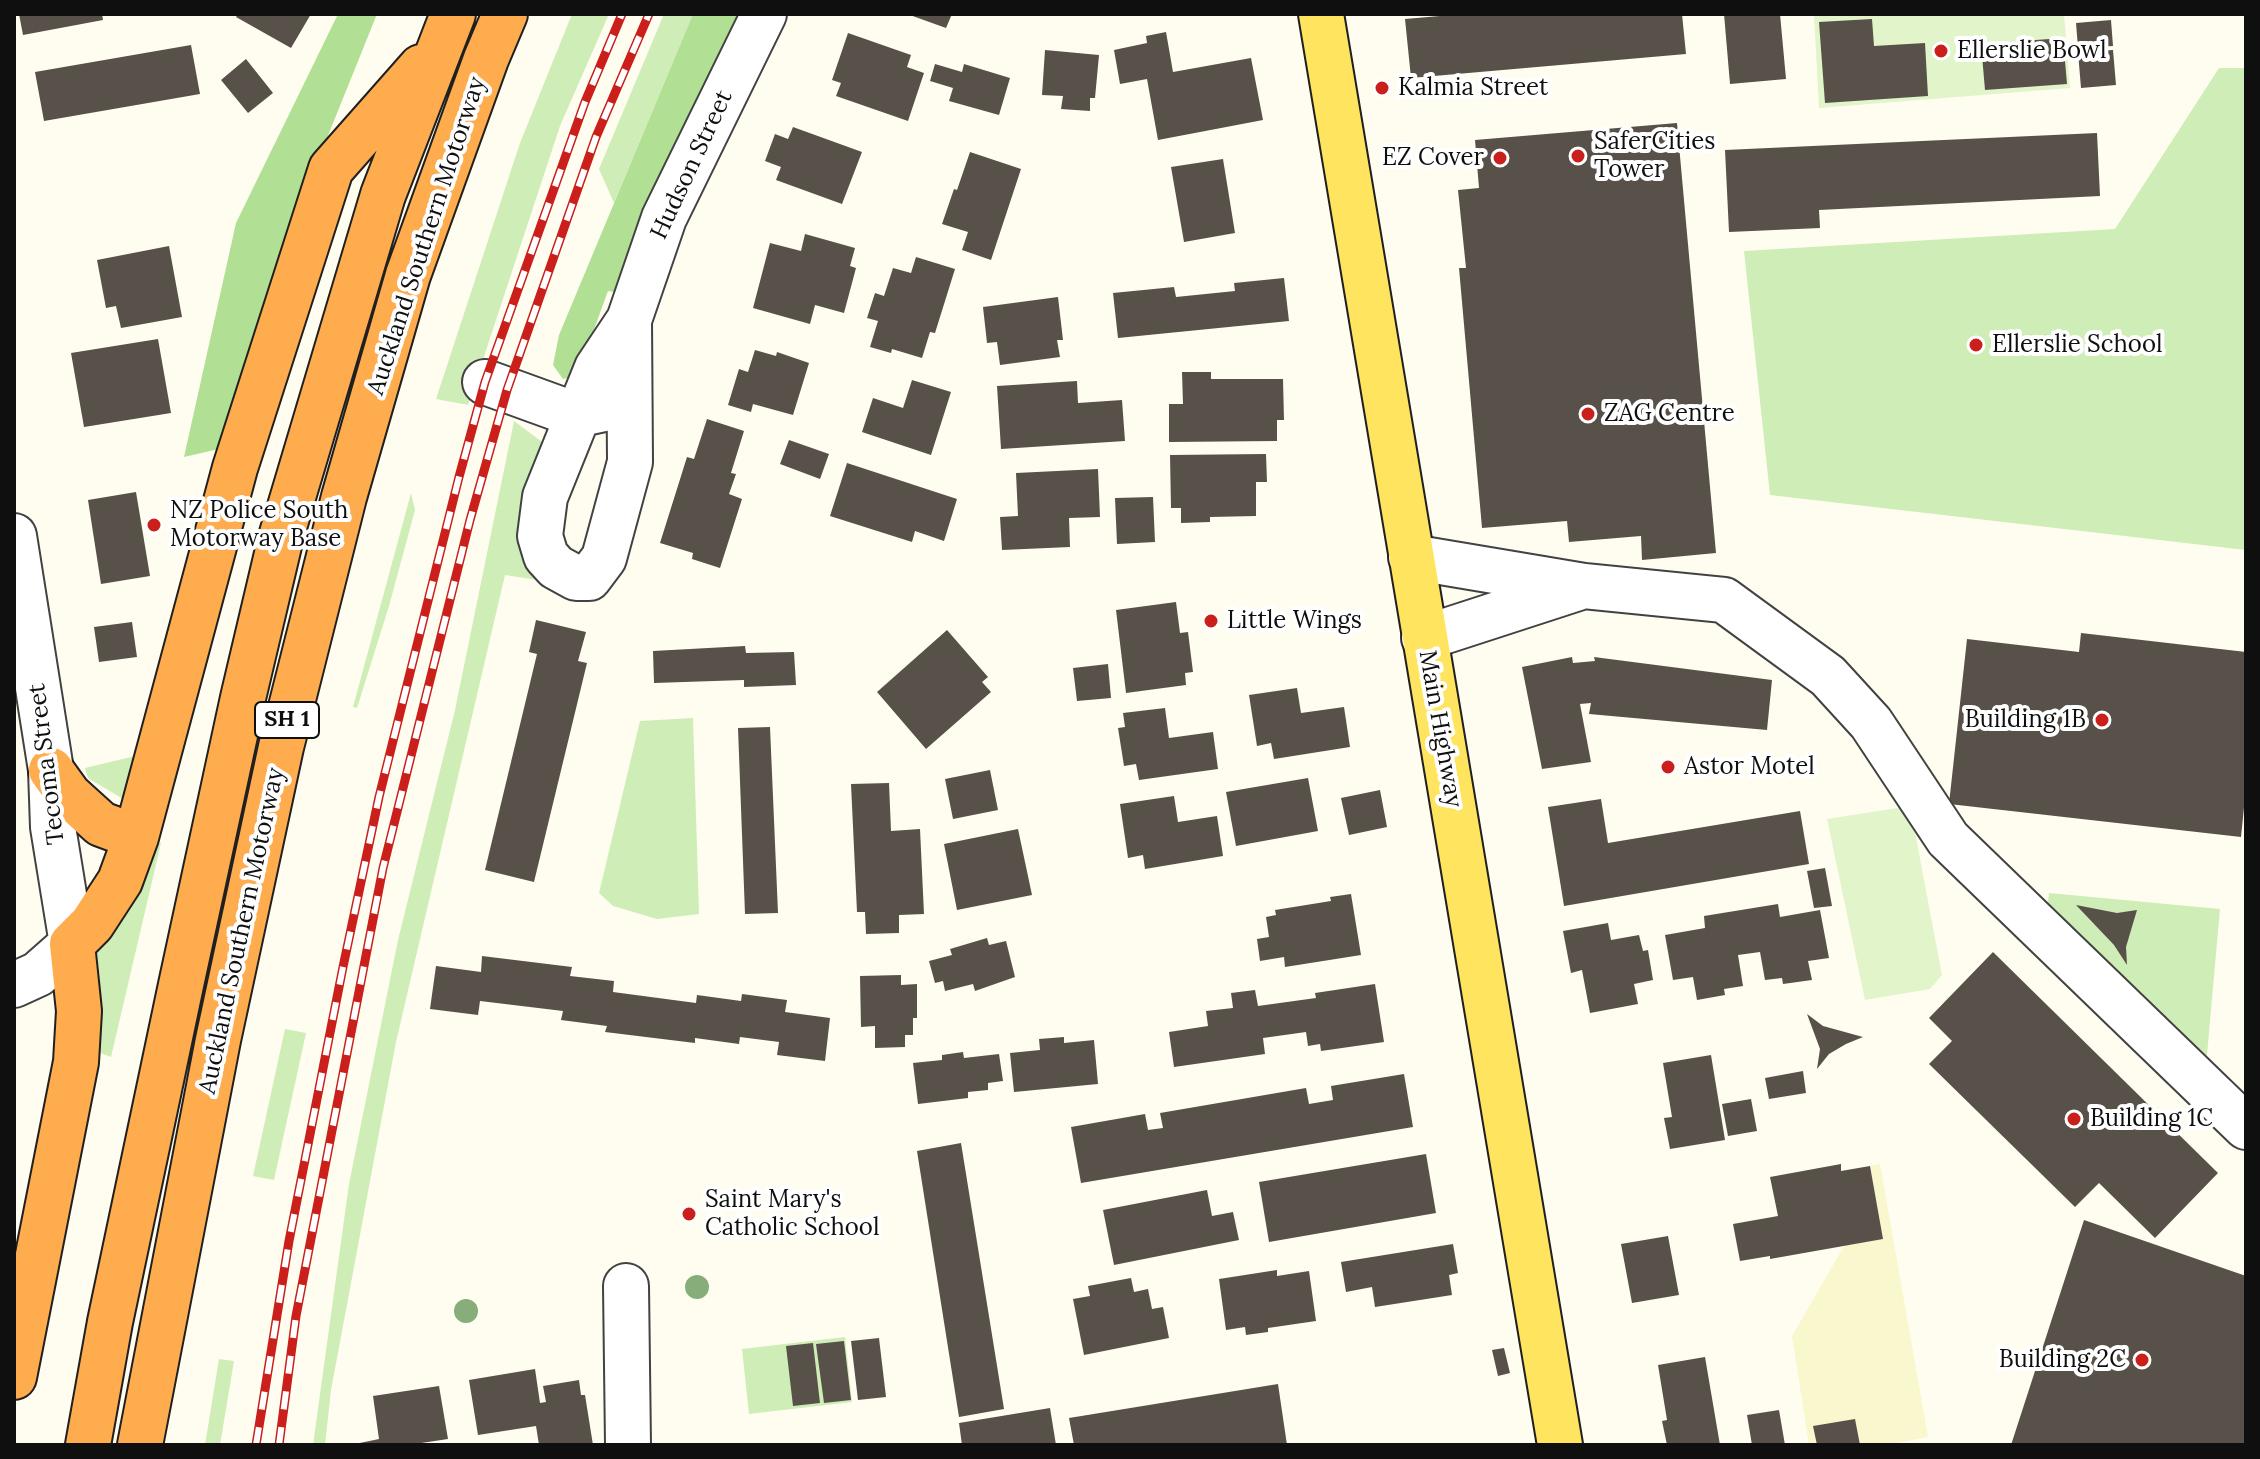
<!DOCTYPE html>
<style>
body{margin:0}
#map{position:relative;width:2260px;height:1459px;overflow:hidden;background:#fffdf0;font-family:Lora,serif}
canvas{display:block}
.frame{position:absolute;inset:0;border:16px solid #0f0f0f;pointer-events:none}
</style>
<div id="map">
<canvas width="2260" height="1459"></canvas>
<div class="frame"></div>
</div>
<script>
const g = document.querySelector('canvas').getContext('2d');
g.lineJoin = 'round';
function paint(path, color) { g.fillStyle = color; g.fill(path, 'evenodd'); }
const toPath = rows => new Path2D(rows.map(r => 'M' + r).join(''));
function stroke(path, color, width, dash) { g.strokeStyle = color; g.lineWidth = width; g.lineCap = dash ? 'butt' : 'round'; g.setLineDash(dash || []); g.stroke(path); }
function label(font, color, halo, rows, align = 'center') {
  g.font = font + ' Lora,serif'; g.lineWidth = 8; g.setLineDash([]); g.textBaseline = 'middle'; g.strokeStyle = halo; g.fillStyle = color; for (const [text, x, y, turn = 0] of rows) {
    g.save(); g.translate(x, y); g.rotate((+turn || 0) * Math.PI / 180); g.textAlign = isNaN(turn) ? turn : align; if (halo) g.strokeText(text, 0, 0); g.fillText(text, 0, 0); g.restore();
  }
}
paint(toPath([
 [1880,1164,1928,1437,1888,1445,1809,1445,1792,1336,1844,1246,1882,1238,1870,1166]
]), '#f8f7ce');
paint(toPath([
 [572,14,609,14,560,126,468,405,436,399,520,143],
 [664,14,693,14,614,203,599,169],
 [2219,68,2246,68,2246,550,1770,495,1744,251,2115,229],
 [514,421,553,450,526,522,526,566,544,581,505,575,396,1042,331,1390,325,1445,313,1445,349,1184,398,940,455,710],
 [411,493,415,510,389,606,357,708,353,707],
 [693,718,699,914,657,919,613,906,599,893,640,721],
 [152,752,135,806,88,778,85,768],
 [147,843,161,843,111,1057,92,1050,94,942],
 [2049,893,2220,909,2206,1066,2047,910],
 [285,1029,306,1033,274,1180,253,1176],
 [845,1337,852,1402,749,1414,742,1349],
 [219,1359,234,1361,220,1445,205,1445]
]), '#cfedb6');
paint(toPath([
 [338,14,377,14,296,215,223,448,184,457,236,223],
 [693,14,747,14,625,294,608,291,577,376,563,379,553,365,559,335]
]), '#b1df94');
paint(toPath([
 [1814,14,2064,14,2070,88,1819,108],
 [1910,806,1942,975,1930,989,1865,1000,1827,819]
]), '#e2f4c9');
paint(toPath([
 [19,14,102,14,103,20,23,35],
 [238,14,311,14,291,48,236,17],
 [907,14,952,14,946,28],
 [1463,14,1682,14,1686,54,1411,78,1405,19],
 [1724,14,1780,14,1786,79,1730,84],
 [1872,19,1874,46,1925,43,1928,96,1825,103,1819,22],
 [2111,20,2113,46,2078,48,2076,23],
 [1166,32,1173,72,1251,58,1263,120,1158,140,1147,79,1120,84,1114,50,1147,43,1146,36],
 [848,33,911,55,907,67,924,73,908,121,836,96,841,83,832,80],
 [2063,38,2067,84,1985,90,1981,44],
 [191,45,200,94,44,121,35,72],
 [1045,50,1099,55,1095,98,1090,98,1090,111,1061,109,1063,96,1042,95],
 [2113,50,2116,85,2081,88,2078,52],
 [246,59,273,93,248,113,221,80],
 [935,64,962,72,964,64,1010,78,999,115,949,101,953,88,930,81],
 [1677,123,1716,553,1642,560,1641,536,1569,542,1567,521,1482,528,1459,268,1466,268,1458,190,1479,188,1475,140],
 [793,127,862,152,842,204,776,180,781,167,765,161,775,134,788,139],
 [2097,133,2100,196,1819,210,1820,228,1729,232,1725,150],
 [970,152,1021,169,991,260,962,250,968,232,942,224,954,189,957,190],
 [1223,159,1235,233,1184,242,1171,167],
 [805,234,855,248,850,266,856,268,844,313,815,305,810,324,753,308,770,243,801,251],
 [169,246,182,317,121,328,116,306,106,308,97,260],
 [916,257,955,269,935,333,930,332,922,358,892,349,891,353,870,347,878,321,867,318,875,293,884,296,893,268,911,273],
 [1284,278,1289,321,1118,338,1113,293,1174,287,1176,297,1235,291,1234,283],
 [1058,297,1063,340,1057,340,1060,357,1000,365,997,342,987,343,983,307],
 [158,339,171,413,84,427,71,353],
 [755,350,776,356,777,352,809,363,793,415,753,404,751,412,728,405,739,369,748,372],
 [1182,372,1211,372,1211,379,1283,379,1284,420,1277,420,1277,441,1169,442,1169,404,1183,404],
 [912,380,951,392,931,455,862,432,873,398,903,408],
 [1077,381,1078,403,1122,400,1125,441,1001,449,997,386],
 [707,419,744,431,731,473,736,474,729,494,742,499,720,568,692,559,693,553,660,543,687,457,694,459],
 [789,440,829,454,820,479,780,464],
 [1266,454,1267,482,1256,482,1256,516,1210,517,1210,522,1181,523,1181,508,1171,508,1170,455],
 [847,463,957,499,944,541,915,531,912,542,830,516],
 [1098,469,1100,517,1069,518,1070,547,1002,550,1000,517,1018,516,1016,473],
 [136,492,150,576,101,584,88,500],
 [1153,497,1155,542,1117,544,1115,498],
 [1176,602,1180,633,1188,632,1193,672,1185,673,1186,685,1126,693,1116,610],
 [536,620,586,632,578,661,587,663,534,882,485,870,537,654,529,652],
 [132,622,137,657,99,662,94,627],
 [947,630,988,677,982,682,991,692,926,749,877,692],
 [2081,633,2246,652,2246,788,2241,837,1949,804,1967,639,2079,652],
 [745,646,746,653,794,652,796,685,744,687,744,680,654,683,653,651],
 [1572,657,1573,663,1595,661,1594,657,1772,680,1767,730,1589,714,1591,703,1580,704,1591,762,1542,769,1522,667],
 [1108,664,1111,698,1077,701,1073,668],
 [1297,688,1301,713,1344,707,1350,747,1274,759,1271,743,1257,746,1249,695],
 [1165,708,1169,738,1213,732,1218,769,1139,780,1136,764,1124,766,1118,728,1125,727,1123,713],
 [770,727,778,913,745,914,738,728],
 [990,770,998,810,953,819,945,779],
 [1308,778,1318,831,1236,846,1226,792],
 [889,783,891,831,920,829,924,914,899,915,899,933,866,934,865,912,857,912,851,784],
 [1380,790,1387,827,1349,835,1341,798],
 [1174,796,1178,822,1217,816,1223,856,1145,869,1143,855,1128,858,1120,804],
 [1601,799,1608,843,1800,811,1809,864,1564,906,1548,807],
 [1018,829,1032,895,957,910,944,844],
 [1825,868,1832,906,1814,908,1807,871],
 [1351,894,1361,955,1285,967,1284,957,1260,961,1257,939,1269,937,1266,917,1276,915,1275,910,1331,901,1330,897],
 [1778,904,1780,917,1820,910,1829,958,1808,961,1812,980,1783,984,1782,978,1765,980,1760,952,1738,955,1743,986,1724,989,1725,995,1697,1000,1693,977,1673,980,1665,935,1705,928,1704,916],
 [2076,905,2117,913,2137,910,2126,947,2127,965,2114,945],
 [1608,923,1611,940,1639,935,1643,951,1648,950,1653,980,1634,984,1638,1004,1590,1013,1582,970,1571,973,1563,931],
 [987,938,989,945,1006,941,1015,977,975,991,973,984,945,991,943,981,935,983,929,961,952,955,950,949],
 [1993,952,2218,1173,2155,1238,2099,1183,2075,1207,1929,1064,1952,1041,1929,1018],
 [482,956,572,967,570,976,614,981,613,992,696,1003,697,995,741,1001,742,994,787,1000,785,1012,830,1018,825,1061,777,1055,779,1042,740,1037,739,1044,695,1038,695,1043,605,1032,607,1026,561,1020,563,1011,480,1001,478,1015,430,1009,436,966,481,972],
 [901,975,901,985,917,984,917,1018,913,1018,913,1035,905,1035,905,1047,875,1048,875,1026,861,1027,860,976],
 [1375,984,1384,1042,1321,1051,1320,1044,1308,1046,1306,1032,1263,1038,1265,1054,1174,1067,1169,1032,1208,1026,1206,1011,1233,1008,1231,993,1255,990,1258,1006,1316,998,1315,993],
 [1807,1014,1823,1026,1863,1037,1846,1044,1829,1054,1817,1069,1820,1049],
 [1064,1037,1064,1043,1094,1040,1098,1084,1014,1092,1010,1053,1040,1050,1039,1039],
 [963,1052,964,1058,999,1054,1003,1081,988,1083,988,1090,968,1092,968,1098,918,1104,913,1063,942,1060,942,1055],
 [1711,1055,1725,1140,1670,1149,1664,1118,1672,1117,1663,1063],
 [1803,1071,1806,1093,1769,1099,1765,1078],
 [1404,1074,1413,1127,1081,1183,1071,1127,1145,1114,1148,1130,1163,1128,1160,1113,1306,1088,1309,1104,1333,1100,1331,1086],
 [1751,1099,1757,1131,1728,1136,1722,1104],
 [961,1143,1004,1409,959,1417,917,1151],
 [1426,1154,1436,1213,1269,1242,1259,1182],
 [1841,1164,1841,1171,1870,1166,1883,1239,1770,1259,1770,1256,1740,1261,1733,1224,1778,1216,1770,1177],
 [1207,1190,1212,1216,1233,1212,1239,1240,1114,1265,1103,1210],
 [2084,1220,2246,1276,2246,1445,2011,1445],
 [1668,1236,1679,1295,1632,1303,1621,1244],
 [1453,1244,1458,1273,1449,1275,1452,1295,1375,1307,1372,1287,1346,1292,1341,1262],
 [1277,1270,1277,1276,1309,1271,1316,1321,1268,1328,1268,1332,1246,1335,1245,1327,1226,1330,1219,1279],
 [1131,1278,1134,1292,1148,1289,1152,1309,1163,1307,1169,1338,1084,1355,1073,1299,1090,1296,1088,1286],
 [879,1338,886,1397,858,1400,851,1341],
 [844,1341,851,1400,824,1403,816,1344],
 [813,1343,820,1403,793,1406,786,1346],
 [1504,1348,1510,1373,1498,1376,1492,1350],
 [1705,1357,1720,1445,1667,1445,1662,1421,1667,1420,1658,1365],
 [535,1369,540,1403,546,1402,543,1386,579,1380,581,1395,585,1395,593,1445,539,1445,536,1426,478,1435,469,1380],
 [1278,1384,1287,1445,1074,1445,1069,1418],
 [439,1386,448,1439,408,1445,350,1445,379,1439,373,1396],
 [1050,1408,1056,1445,962,1445,959,1423],
 [1779,1410,1785,1445,1752,1445,1747,1415],
 [1855,1419,1860,1445,1817,1445,1813,1426]
]), '#58514a');
const minor = toPath([
 [629,320,630,462,604,558,589,578,576,578,556,567,546,556,540,536,545,497,597,368,629,320,664,218,764,14],
 [485,382,576,415,604,409],
 [14,536,51,770,53,827,72,944,38,974,14,985],
 [1411,557,1584,586,1724,600,1828,676,1871,723,1948,839,2246,1127],
 [1424,638,1578,588],
 [626,1286,628,1445]
]);
const major = toPath([
 [1321,14,1560,1445]
]);
const highway = toPath([
 [51,770,69,795,101,824,136,837],
 [14,1377,76,1062,79,1011,72,944,92,924,120,881,136,837,235,468,331,169,421,67],
 [88,1445,110,1322,181,985,243,698,281,537,383,195,453,14],
 [140,1445,218,1040,281,747,344,497,408,275,486,59,505,14]
]);
stroke(minor, '#424242', 48);
stroke(major, '#202020', 48);
stroke(highway, '#202020', 48);
stroke(minor, '#fff', 44);
stroke(major, '#ffe460', 44);
stroke(highway, '#ffac4e', 44);
const rail = toPath([
 [256,1445,289,1241,343,967,379,797,459,477,485,382,585,102,622,14],
 [279,1445,296,1316,383,868,470,520,507,390,596,137,649,14]
]);
stroke(rail, '#cb1f1b', 9);
stroke(rail, '#fff', 6, [18]);
g.fillStyle = '#87ad7a';
for (const [x, y] of [
 [697,1287],
 [466,1311]
]) { g.beginPath(); g.arc(x, y, 12, 0, 2 * Math.PI); g.fill(); }
for (const [x, y, r, color] of [
 [1941,51,8,"#cb1f1b"],
 [1382,88,8,"#cb1f1b"],
 [1578,156,8,"#cb1f1b"],
 [1500,158,8,"#cb1f1b"],
 [1976,345,8,"#cb1f1b"],
 [1588,414,8,"#cb1f1b"],
 [154,525,8,"#cb1f1b"],
 [1211,621,8,"#cb1f1b"],
 [2102,720,8,"#cb1f1b"],
 [1668,767,8,"#cb1f1b"],
 [2074,1119,8,"#cb1f1b"],
 [689,1214,8,"#cb1f1b"],
 [2142,1360,8,"#cb1f1b"]
]) { const dot = new Path2D(); dot.arc(x, y, r, 0, 2 * Math.PI); g.fillStyle = color; g.fill(dot); stroke(dot, '#fff', 3); }
for (const [x, y, w] of [
 [287,720,64]
]) { const box = new Path2D(); box.roundRect(x - w / 2, y - 18, w, 36, 6); g.fillStyle = '#fff'; g.fill(box); stroke(box, '#0f0f0f', 2); }
label('bold 22px', '#0f0f0f', null, [
 ["SH 1",287,720]
]);
label('24px', '#0f0f0f', '#fff', [
 ["Ellerslie Bowl",1957,51],
 ["Kalmia Street",1398,88],
 ["SaferCities",1594,142],
 ["Tower",1594,170],
 ["EZ Cover",1484,158,"right"],
 ["Ellerslie School",1992,345],
 ["ZAG Centre",1604,414],
 ["NZ Police South",170,511],
 ["Motorway Base",170,539],
 ["Little Wings",1227,621],
 ["Building 1B",2086,720,"right"],
 ["Astor Motel",1684,767],
 ["Building 1C",2090,1119],
 ["Saint Mary's",705,1200],
 ["Catholic School",705,1228],
 ["Building 2C",2126,1360,"right"]
], 'left');
label('24px', '#0f0f0f', '#fff', [
 ["Hudson Street",692,165,-65],
 ["Auckland Southern Motorway",427,236,-72],
 ["Main Highway",1440,729,80],
 ["Tecoma Street",47,764,-97],
 ["Auckland Southern Motorway",242,931,-78]
]);
</script>
